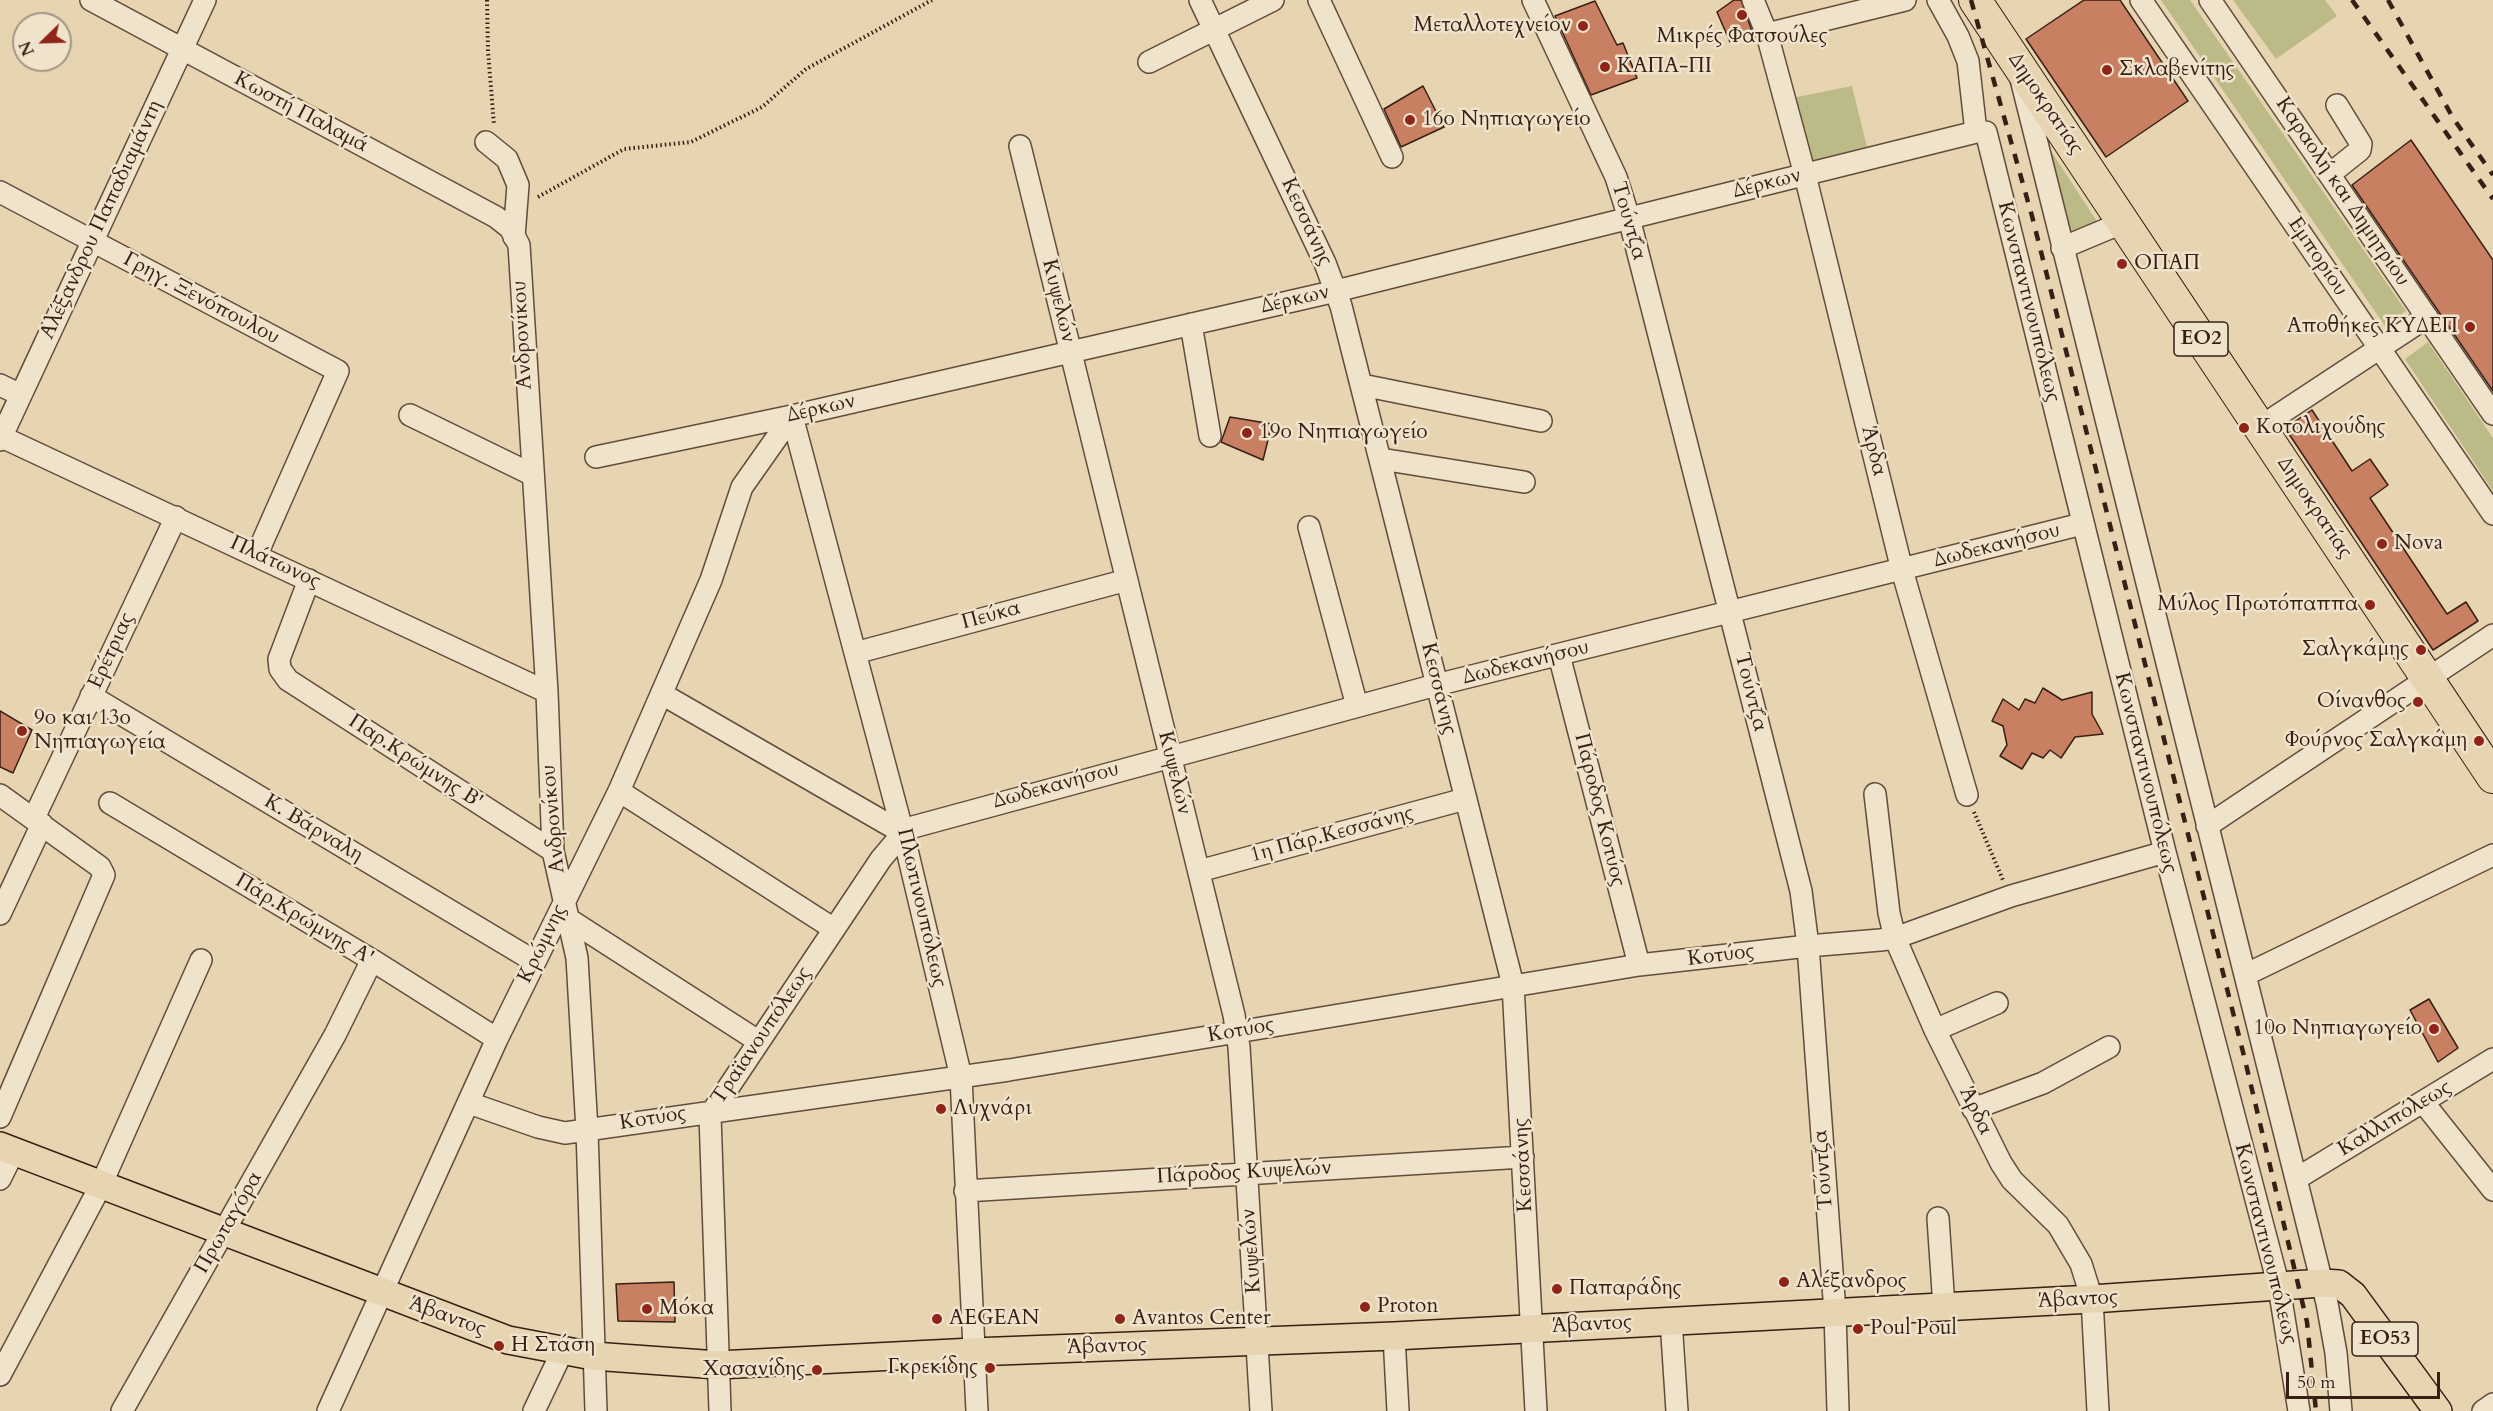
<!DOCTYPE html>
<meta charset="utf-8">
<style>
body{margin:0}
#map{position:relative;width:2493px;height:1411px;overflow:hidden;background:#e7d4b0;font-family:Cardo,serif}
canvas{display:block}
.north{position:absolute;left:12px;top:12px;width:60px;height:60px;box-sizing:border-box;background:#efe3cc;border:2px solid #a59583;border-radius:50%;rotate:247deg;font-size:16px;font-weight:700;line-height:24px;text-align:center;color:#371f16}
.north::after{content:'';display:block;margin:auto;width:21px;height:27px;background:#8f2418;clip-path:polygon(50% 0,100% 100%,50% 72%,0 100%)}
.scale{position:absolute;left:2286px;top:1372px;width:154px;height:27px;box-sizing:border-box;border:3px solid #371f16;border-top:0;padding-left:8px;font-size:18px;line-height:21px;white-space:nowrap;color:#371f16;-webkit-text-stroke:4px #efe3cc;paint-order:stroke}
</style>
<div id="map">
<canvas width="2493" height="1411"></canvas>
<div class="north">N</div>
<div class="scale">50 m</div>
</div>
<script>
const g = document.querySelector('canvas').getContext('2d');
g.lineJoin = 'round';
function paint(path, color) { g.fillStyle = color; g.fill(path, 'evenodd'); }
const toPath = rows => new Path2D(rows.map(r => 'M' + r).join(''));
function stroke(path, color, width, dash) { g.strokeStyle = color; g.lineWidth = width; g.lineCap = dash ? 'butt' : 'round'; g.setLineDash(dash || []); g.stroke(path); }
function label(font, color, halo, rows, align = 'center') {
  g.font = font + ' Cardo,serif'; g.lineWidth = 5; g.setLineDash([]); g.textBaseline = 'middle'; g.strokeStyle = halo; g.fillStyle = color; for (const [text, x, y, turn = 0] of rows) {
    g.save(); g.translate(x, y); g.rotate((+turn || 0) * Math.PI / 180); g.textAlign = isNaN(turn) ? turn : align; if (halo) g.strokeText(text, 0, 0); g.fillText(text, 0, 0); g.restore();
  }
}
paint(toPath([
 [2161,0,2190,0,2406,311,2385,326],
 [2233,0,2325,0,2337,16,2276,59],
 [1852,86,1867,147,1808,162,1792,98],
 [2051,151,2098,223,2070,235,2049,153],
 [2428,342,2493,438,2493,491,2405,359]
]), '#bcbb87');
const building = toPath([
 [1734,0,1741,0,1752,31,1730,42,1717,12,1734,0],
 [2084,0,2120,0,2188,101,2106,157,2026,39,2084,0],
 [1595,1,1617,45,1623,43,1637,78,1591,95,1555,16,1595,1],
 [1423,86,1444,127,1401,147,1384,109,1423,86],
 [2411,140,2493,260,2493,391,2352,185,2411,140],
 [2312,410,2352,471,2370,459,2388,485,2370,498,2447,614,2466,602,2478,621,2433,650,2285,428,2312,410],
 [1230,417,1272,424,1263,460,1221,442,1230,417],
 [2043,688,2062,700,2092,692,2092,714,2103,734,2075,737,2061,758,2050,750,2043,758,2032,753,2022,769,2000,756,2007,745,2003,726,1992,721,2003,699,2019,710,2025,699,2035,703,2043,688],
 [0,711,32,730,13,773,0,767,0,711],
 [2429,999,2458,1048,2438,1062,2410,1010,2429,999],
 [674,1282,675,1322,618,1321,616,1284,674,1282]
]);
paint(building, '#c97f62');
stroke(building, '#371f16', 1.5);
const minor = toPath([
 [91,0,496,217,510,228,519,245,547,692,553,851,577,958,587,1130,596,1411],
 [1200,0,1325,263,1341,306,1513,985,1536,1411],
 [1319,0,1392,157],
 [1533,0,1616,177,1629,218,1801,891,1808,946,1835,1312,1838,1411],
 [1753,0,1767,34,1805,175,1902,570,1967,795],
 [1938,0,1958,36,1968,61,1976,132],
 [2141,0,2493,514],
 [2210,0,2493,414],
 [1767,34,1905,0],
 [1149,62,1273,0],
 [2021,79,2327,1303,2336,1353,2341,1411],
 [486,142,507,159,518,185,514,237],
 [1020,146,1234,1015,1239,1047,1261,1411],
 [2330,174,2360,150,2361,144,2337,105],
 [0,192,338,371,257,554],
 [2062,248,2124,222],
 [1191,324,1210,436],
 [0,385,21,395],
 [1362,385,1541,421],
 [410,415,531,474],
 [792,416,903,833,961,1077,977,1411],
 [2260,427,2427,317],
 [2,437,547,692],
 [0,440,205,0],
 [596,457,792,416,1336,291,1976,132,1986,132,2165,852,2279,1287,2299,1411],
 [1381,459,1524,482],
 [1309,527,1357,706],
 [309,580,279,659,280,669,288,680,553,851],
 [855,653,1127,580],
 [1559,655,1639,965],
 [662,694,903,833],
 [91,696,534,961],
 [619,791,834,929],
 [1875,794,1889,913,1895,938,1935,1030,2001,1163,2012,1180,2058,1225,2081,1264,2092,1299,2098,1411],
 [0,795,100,867,104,875,0,1117],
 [110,803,372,960,497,1039],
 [34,818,176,517],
 [2207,826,2493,635],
 [1199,871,1465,799],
 [0,914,42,824],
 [570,920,758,1041],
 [2245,975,2493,855],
 [1935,1030,1997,1003],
 [2423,1102,2493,1190],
 [469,1103,538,1127,565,1133,1009,1070,1639,965,1808,946,1880,940,1895,938,2011,896,2165,852],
 [1973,1109,2043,1083,2109,1047],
 [0,1179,14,1151],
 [2296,1179,2493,1059],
 [965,1191,1523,1157],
 [1938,1218,1944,1307],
 [1671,1320,1677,1411],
 [1394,1336,1398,1411],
 [0,1375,101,1185,201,960],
 [122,1411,335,1035,372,960],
 [328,1411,497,1039,619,791,711,580,742,487,792,416],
 [534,1411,562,1352],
 [720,1411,710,1115,881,859,903,833,913,827,1436,685,2082,524],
 [2483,1411,2493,1404]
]);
const major = toPath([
 [0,1146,508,1340,593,1356,718,1365,973,1352,1394,1336,2092,1299,2322,1283,2339,1284,2353,1295,2438,1411]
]);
const highway = toPath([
 [1975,0,2493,777]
]);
stroke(minor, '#634c3c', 24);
stroke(major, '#371f16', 30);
stroke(highway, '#371f16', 34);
stroke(toPath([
 [487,0,488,51,494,125],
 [538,197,624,149,691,142,762,107,806,69,932,0],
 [1974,812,2003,880]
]), '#371f16', 4, [1.5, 3]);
stroke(minor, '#efe3cc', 21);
stroke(major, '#e7d4b0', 27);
stroke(highway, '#e7d4b0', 32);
stroke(toPath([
 [1971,0,2032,216,2245,1060,2307,1322,2316,1411],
 [2352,0,2493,199],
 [2388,0,2453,118,2493,175]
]), '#371f16', 4.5, [10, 10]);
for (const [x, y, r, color] of [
 [1742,15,6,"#8f2418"],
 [1583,26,6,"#8f2418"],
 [1605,67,6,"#8f2418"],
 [2107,70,6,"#8f2418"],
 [1410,120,6,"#8f2418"],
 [2122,264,6,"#8f2418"],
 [2470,327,6,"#8f2418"],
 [2244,428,6,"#8f2418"],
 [1247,433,6,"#8f2418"],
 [2382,544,6,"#8f2418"],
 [2370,605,6,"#8f2418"],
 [2421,650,6,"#8f2418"],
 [2418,702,6,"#8f2418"],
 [22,731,6,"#8f2418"],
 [2479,741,6,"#8f2418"],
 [2434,1029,6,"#8f2418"],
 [941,1109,6,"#8f2418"],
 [1784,1282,6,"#8f2418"],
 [1557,1289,6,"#8f2418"],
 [1365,1307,6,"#8f2418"],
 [647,1309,6,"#8f2418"],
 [937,1319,6,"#8f2418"],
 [1120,1319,6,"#8f2418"],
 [1858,1329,6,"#8f2418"],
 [499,1346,6,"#8f2418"],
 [990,1368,6,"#8f2418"],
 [817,1370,6,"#8f2418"]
]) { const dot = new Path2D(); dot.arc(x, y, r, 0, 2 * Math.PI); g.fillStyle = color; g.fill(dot); stroke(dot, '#efe3cc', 2); }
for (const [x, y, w] of [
 [2201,339,54],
 [2385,1339,66]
]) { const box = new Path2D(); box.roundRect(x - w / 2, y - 17, w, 34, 4.5); g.fillStyle = '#efe3cc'; g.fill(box); stroke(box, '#371f16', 1.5); }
label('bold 20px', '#371f16', null, [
 ["ΕΟ2",2201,339],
 ["ΕΟ53",2385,1339]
]);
label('21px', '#371f16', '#efe3cc', [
 ["Μεταλλοτεχνείον",1571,26,"right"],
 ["Μικρές Φατσούλες",1742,37,"center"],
 ["ΚΑΠΑ-ΠΙ",1617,67],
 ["Σκλαβενίτης",2119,70],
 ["16ο Νηπιαγωγείο",1422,120],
 ["ΟΠΑΠ",2134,264],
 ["Αποθήκες ΚΥΔΕΠ",2458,327,"right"],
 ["Κοτολιχούδης",2256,428],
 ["19ο Νηπιαγωγείο",1259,433],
 ["Nova",2394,544],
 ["Μύλος Πρωτόπαππα",2358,605,"right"],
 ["Σαλγκάμης",2409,650,"right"],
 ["Οίνανθος",2406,702,"right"],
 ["9ο και 13ο",34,719],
 ["Νηπιαγωγεία",34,743],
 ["Φούρνος Σαλγκάμη",2467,741,"right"],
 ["10ο Νηπιαγωγείο",2422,1029,"right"],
 ["Λυχνάρι",953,1109],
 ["Αλέξανδρος",1796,1282],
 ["Παπαράδης",1569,1289],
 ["Proton",1377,1307],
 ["Μόκα",659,1309],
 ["AEGEAN",949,1319],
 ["Avantos Center",1132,1319],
 ["Poul Poul",1870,1329],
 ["Η Στάση",511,1346],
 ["Γκρεκίδης",978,1368,"right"],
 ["Χασανίδης",805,1370,"right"]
], 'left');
label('21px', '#371f16', '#efe3cc', [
 ["Δημοκρατίας",2045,104,56],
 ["Κωστή Παλαμά",301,113,28],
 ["Δέρκων",1767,184,-14],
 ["Καραολή και Δημητρίου",2342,192,56],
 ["Αλέξανδρου Παπαδιαμάντη",102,220,-65],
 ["Τούντζα",1628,221,74],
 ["Κεσσάνης",1306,222,65],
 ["Εμπορίου",2317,257,56],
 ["Γρηγ. Ξενόπουλου",201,299,28],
 ["Δέρκων",1295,300,-13],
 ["Κυψελών",1058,301,76],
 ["Κωνσταντινουπόλεως",2028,302,76],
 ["Ανδρονίκου",523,335,-93],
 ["Δέρκων",821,409,-13],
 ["Άρδα",1873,451,76],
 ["Δημοκρατίας",2314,508,56],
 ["Δωδεκανήσου",1997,546,-14],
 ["Πλάτωνος",275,563,25],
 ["Πεύκα",991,616,-15],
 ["Ερέτριας",112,651,-65],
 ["Δωδεκανήσου",1526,663,-14],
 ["Κεσσάνης",1438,689,76],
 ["Τούντζα",1750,692,76],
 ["Παρ.Κρώμνης Β'",415,762,33],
 ["Κυψελών",1174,773,76],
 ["Κωνσταντινουπόλεως",2145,773,76],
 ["Δωδεκανήσου",1056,786,-15],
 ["Πάροδος Κοτύος",1599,810,76],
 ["Ανδρονίκου",554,819,-95],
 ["Κ. Βάρναλη",313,829,31],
 ["1η Πάρ.Κεσσάνης",1332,835,-15],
 ["Πλωτινουπόλεως",921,908,77],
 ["Πάρ.Κρώμνης Α'",304,920,31],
 ["Κρώμνης",543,944,-64],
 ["Κοτύος",1721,956,-7],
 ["Κοτύος",1241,1031,-10],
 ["Τραϊανουπόλεως",762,1036,-56],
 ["Άρδα",1975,1111,64],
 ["Κοτύος",653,1119,-9],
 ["Καλλιπόλεως",2395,1119,-31],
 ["Κεσσάνης",1524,1165,-93],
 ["Τούντζα",1824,1170,-94],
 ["Πάροδος Κυψελών",1244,1173,-3],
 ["Πρωταγόρα",229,1223,-60],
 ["Κωνσταντινουπόλεως",2265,1244,76],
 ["Κυψελών",1252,1251,-94],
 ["Άβαντος",2078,1300,-3],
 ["Άβαντος",447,1317,20],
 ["Άβαντος",1592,1325,-3],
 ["Άβαντος",1107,1347,-2]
]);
</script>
